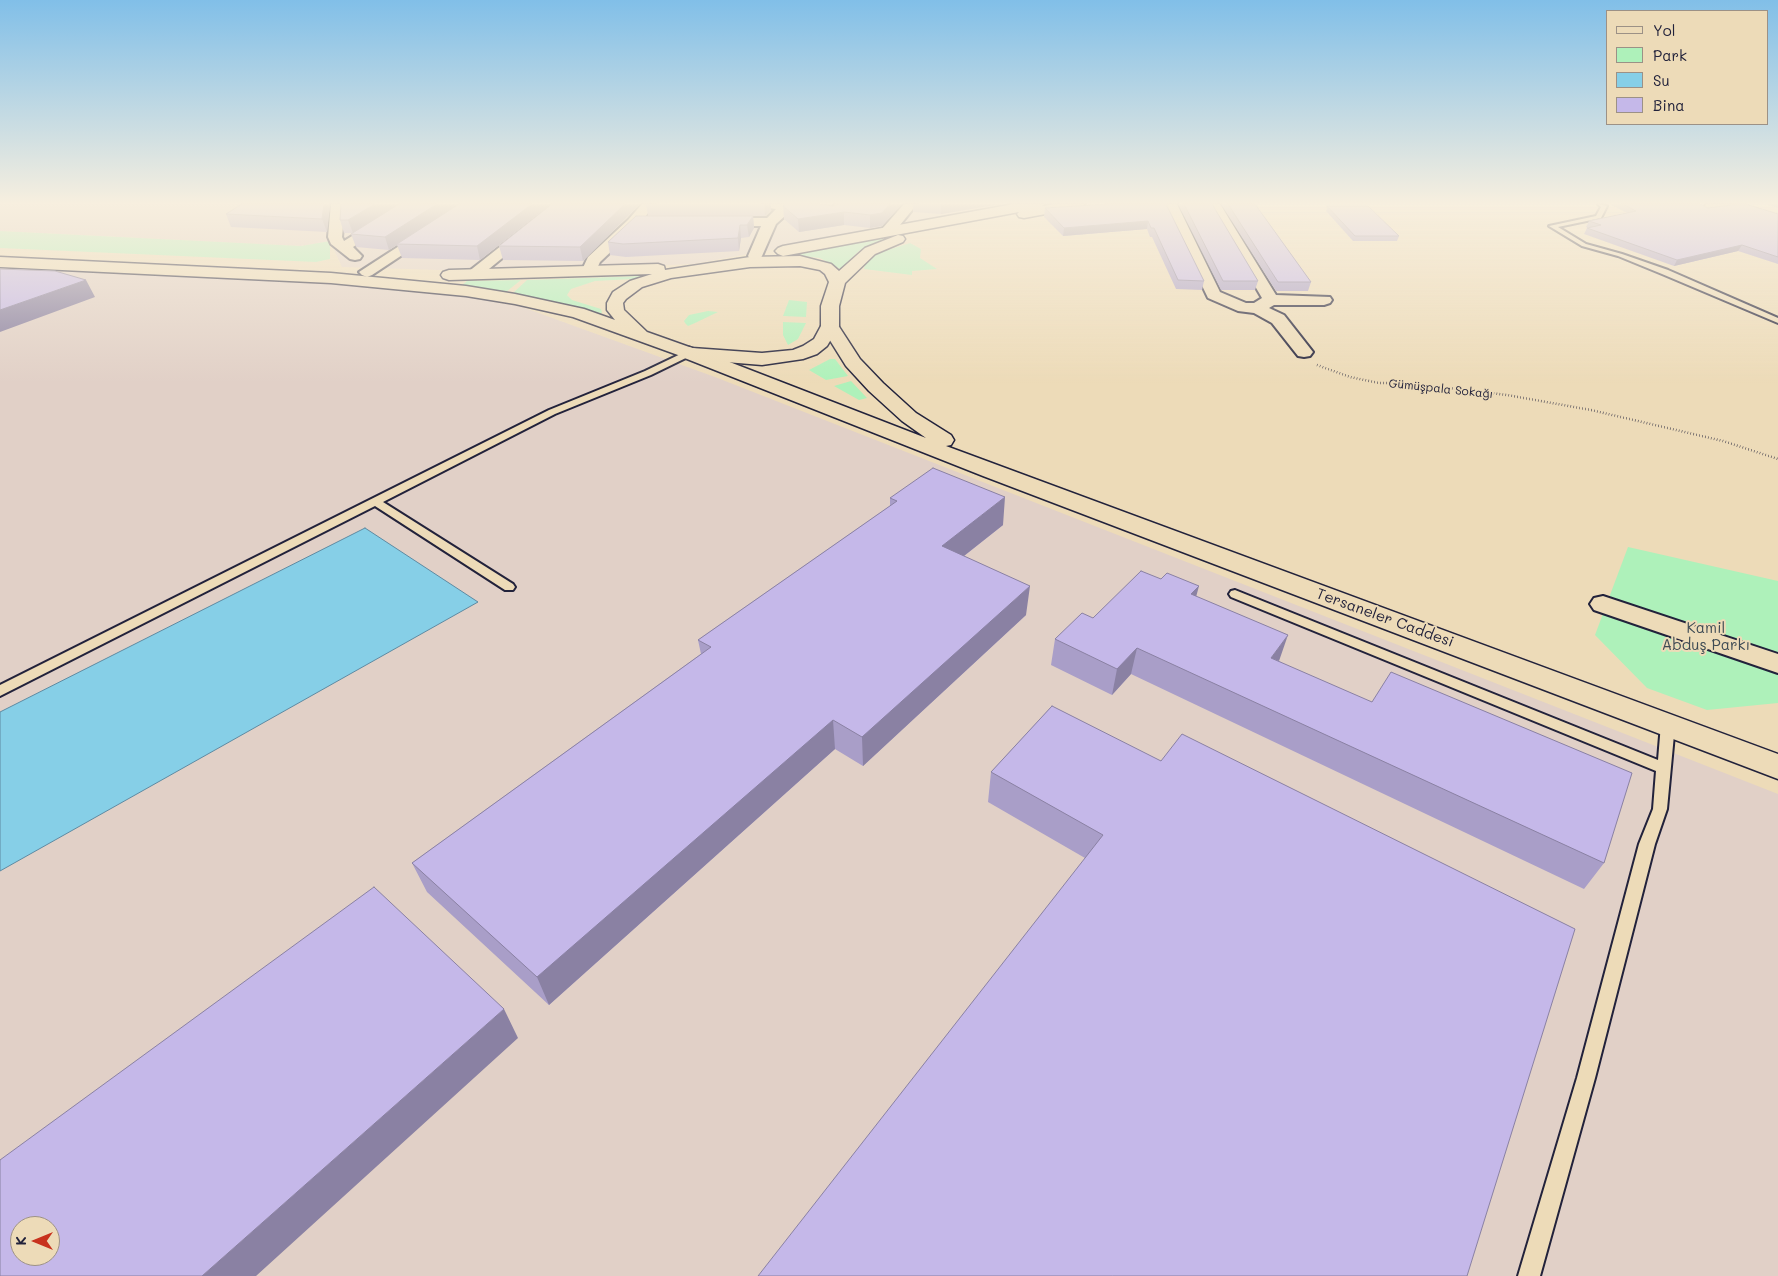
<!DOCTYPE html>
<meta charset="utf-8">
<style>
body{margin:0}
#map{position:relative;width:1778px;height:1276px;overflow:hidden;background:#eddbb8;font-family:Mali,sans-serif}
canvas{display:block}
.legend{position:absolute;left:1606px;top:10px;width:162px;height:115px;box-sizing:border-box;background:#eddbb8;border:1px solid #9c9186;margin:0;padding:6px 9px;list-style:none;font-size:15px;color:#22223b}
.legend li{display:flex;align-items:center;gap:10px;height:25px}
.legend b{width:25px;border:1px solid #9c9186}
.north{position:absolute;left:10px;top:1216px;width:50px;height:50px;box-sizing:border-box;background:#eddbb8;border:1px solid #9c9186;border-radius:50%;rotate:270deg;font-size:14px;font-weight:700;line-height:20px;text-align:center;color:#22223b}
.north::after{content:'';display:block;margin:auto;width:18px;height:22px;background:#c8321e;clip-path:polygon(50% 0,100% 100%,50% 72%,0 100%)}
</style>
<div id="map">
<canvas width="1778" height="1276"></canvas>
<ul class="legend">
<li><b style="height:6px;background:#eddbb8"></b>Yol</li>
<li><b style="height:14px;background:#aef1ba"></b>Park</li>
<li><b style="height:14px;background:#86cfe7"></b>Su</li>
<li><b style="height:14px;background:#c5b8e9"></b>Bina</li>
</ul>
<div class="north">K</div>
</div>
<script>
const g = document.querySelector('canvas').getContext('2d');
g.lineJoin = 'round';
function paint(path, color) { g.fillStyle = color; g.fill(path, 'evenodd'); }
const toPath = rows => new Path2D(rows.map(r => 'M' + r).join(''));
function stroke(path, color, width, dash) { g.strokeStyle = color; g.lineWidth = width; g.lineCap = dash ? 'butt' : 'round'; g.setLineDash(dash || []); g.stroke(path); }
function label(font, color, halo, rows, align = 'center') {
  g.font = font + ' Mali,sans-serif'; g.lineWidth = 4; g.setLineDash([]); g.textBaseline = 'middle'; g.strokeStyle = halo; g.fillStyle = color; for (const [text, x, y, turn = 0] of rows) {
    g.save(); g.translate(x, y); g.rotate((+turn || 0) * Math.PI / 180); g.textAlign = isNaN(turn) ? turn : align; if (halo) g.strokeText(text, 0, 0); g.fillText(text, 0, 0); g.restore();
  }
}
paint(toPath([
 [0,204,1025,204,693,264,538,271,471,271,342,267,330,241,301,246,0,231],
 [0,264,189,273,419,288,522,307,715,377,1778,794,1778,1276,0,1276],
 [20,1226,50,1226,50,1256,20,1256]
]), '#e1d0c7');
paint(toPath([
 [1061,204,894,235,859,251,840,269,820,258,785,254],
 [0,231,301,246,330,241,330,259,316,262,0,248],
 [910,243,921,249,920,258,937,269,912,271,912,275,864,269,866,261,881,252],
 [643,276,633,279,595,281,571,289,567,295,572,300,601,309,602,313,600,313,513,293,527,280],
 [521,280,506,292,462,285,467,281],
 [789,300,807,302,806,317,783,316],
 [708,311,718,312,695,323,688,326,685,323,684,321,689,315],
 [783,322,806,323,798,339,788,345,783,335],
 [830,359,835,359,848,376,826,380,809,370],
 [851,381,867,398,859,400,834,386],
 [1628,547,1778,581,1778,703,1707,710,1647,688,1595,635]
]), '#aef1ba');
const water = toPath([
 [365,528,478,602,0,871,0,712,365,528]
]);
paint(water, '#86cfe7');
stroke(water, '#5e8aa2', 1);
const lane = toPath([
 [1598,204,1607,206,1601,218,1558,227,1586,244,1622,254,1668,270,1778,318,1778,323,1662,274,1618,256,1582,246,1549,226,1596,216,1601,207,1598,204],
 [689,350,693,353,692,355,651,375,555,414,383,502,513,584,515,587,513,590,505,590,375,506,0,696,0,685,549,410,645,371,689,350],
 [1235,590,1658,760,1661,724,1663,720,1668,719,1673,720,1675,724,1667,809,1655,844,1595,1078,1540,1276,1518,1276,1577,1078,1639,844,1653,809,1656,771,1231,597,1229,594,1231,591,1235,590]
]);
const street = toPath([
 [331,204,345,204,342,237,344,241,404,204,420,204,353,247,362,256,360,259,355,260,350,259,331,244,328,237,331,204],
 [464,204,479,204,372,275,367,277,362,275,359,272,464,204],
 [554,204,568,204,478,278,468,278,465,275,468,272,554,204],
 [642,204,655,204,638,226,600,262,594,275,584,275,581,272,588,257,628,220,642,204],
 [762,204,798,204,831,209,835,204,849,204,839,216,834,217,787,211,786,215,776,224,762,256,760,259,755,260,750,259,748,256,761,226,718,226,711,222,718,218,767,218,776,209,763,207,762,204],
 [904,204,917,204,892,235,882,235,880,232,882,229,904,204],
 [1163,204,1177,204,1220,292,1246,303,1254,303,1262,298,1207,204,1220,204,1276,295,1330,297,1332,300,1330,303,1324,305,1274,305,1269,308,1284,315,1313,352,1310,356,1304,357,1298,356,1272,323,1254,313,1238,311,1208,298,1163,204],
 [1706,204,1743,204,1737,208,1711,211,1704,207,1706,204],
 [1603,596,1778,654,1778,673,1594,610,1590,604,1594,598,1603,596]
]);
const secondary = toPath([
 [830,321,836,322,860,359,883,383,916,413,951,435,954,440,951,445,946,446,1778,754,1778,779,983,476,682,357,680,353,682,349,689,347,696,349,926,438,902,421,869,391,846,366,821,326,824,322,830,321]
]);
const primary = toPath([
 [1014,204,1044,204,1042,206,1055,204,1085,204,1078,208,1024,218,1019,217,1017,214,1019,212,783,256,778,254,775,251,778,248,783,246,1014,204],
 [898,235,903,236,905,239,903,242,875,254,845,283,839,306,839,326,827,346,817,354,803,359,762,365,689,359,573,317,515,304,466,296,331,283,0,267,0,257,331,273,466,286,515,294,584,309,615,320,607,310,607,303,613,292,630,281,652,274,449,280,443,278,441,275,443,272,449,270,658,264,664,266,665,270,750,257,800,256,831,264,839,271,865,248,898,235],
 [800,266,820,270,825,274,829,282,821,306,821,326,814,339,803,346,793,350,762,353,692,348,647,332,624,310,623,303,626,299,642,287,671,278,750,267,800,266]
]);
stroke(lane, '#22223b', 4);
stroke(street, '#22223b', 4);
stroke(secondary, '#22223b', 3);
stroke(primary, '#22223b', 3);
stroke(toPath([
 [1317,365,1350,377,1379,383,1407,383,1507,395,1591,410,1723,441,1778,459]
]), '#22223b', 2.5, [0.5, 2.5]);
paint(lane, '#eddbb8');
paint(street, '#eddbb8');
paint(secondary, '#eddbb8');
paint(primary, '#eddbb8');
paint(toPath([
 [242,204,330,204,327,232,231,227,226,214],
 [551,204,480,260,402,258,397,245,389,250,356,247,351,234,352,233,344,233,340,220],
 [552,204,640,204,583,261,503,260,499,246],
 [646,204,771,204,771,210,765,216,753,216,754,228,749,237,741,238,739,251,626,257,610,255,608,242,648,216],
 [785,204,833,204,831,206,833,206,840,204,902,204,882,226,870,228,844,225,799,232,784,219,783,206],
 [913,204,1001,204,941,214,913,212],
 [1166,204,1204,281,1202,290,1176,289,1152,237,1150,237,1147,229,1063,236,1044,217,1045,208],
 [1178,204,1212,204,1258,281,1255,290,1221,290],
 [1221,204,1255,204,1311,282,1308,291,1276,291],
 [1609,204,1700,204,1708,208,1778,214,1778,264,1738,251,1674,266,1584,234,1587,228,1589,228,1586,227,1589,221,1627,213],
 [1768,204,1778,204,1778,208,1768,205],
 [1327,206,1399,236,1397,241,1353,241,1326,211],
 [890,498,1003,525,964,556,1026,615,863,766,835,749,549,1005,427,892,412,863,701,654,698,640,890,506],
 [1196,596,1279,661,1604,863,1584,889,1131,674,1112,695,1051,665,1055,639,1093,618],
 [1052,706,1467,1276,1085,858,988,802,991,772]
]), '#a99ec8');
paint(toPath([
 [324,204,330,204,327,232,322,219],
 [375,204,400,204,353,233,348,220],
 [437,204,460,204,397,244,397,245,389,250,385,237],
 [532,204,551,204,480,260,477,246],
 [625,204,640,204,583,261,580,247],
 [764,204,771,204,771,210,765,216],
 [890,204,902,204,882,226,870,228,870,215],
 [941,204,1001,204,941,214],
 [844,212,844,225,799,232,798,219],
 [753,216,754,228,749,237,747,225],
 [1148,221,1147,229,1063,236,1064,228],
 [740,225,741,238,739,251,738,238],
 [1742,245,1738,251,1674,266,1677,260],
 [86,280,95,297,0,332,0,310],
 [1005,497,1003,525,941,574,942,546],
 [1030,586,1026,615,863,766,862,737],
 [1199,586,1192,612,1191,594],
 [1288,635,1279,661,1271,658],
 [1137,648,1131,674,1112,695,1117,669],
 [833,720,835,749,549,1005,537,977],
 [504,1009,518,1038,256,1276,202,1276]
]), '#8a81a3');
const building = toPath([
 [242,204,324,204,322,219,226,214,242,204],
 [341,204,375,204,348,220,340,220,341,204],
 [399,204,437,204,385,237,351,234,399,204],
 [459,204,532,204,477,246,397,244,459,204],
 [552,204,625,204,580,247,499,246,552,204],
 [785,204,819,204,833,206,840,204,890,204,882,213,870,215,844,212,798,219,783,206,785,204],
 [1107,204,1166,204,1204,281,1178,280,1154,228,1151,228,1148,221,1064,228,1045,208,1107,204],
 [1184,204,1212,204,1258,281,1223,281,1184,204],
 [1228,204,1255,204,1311,282,1278,282,1228,204],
 [1622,204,1700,204,1708,208,1739,204,1746,204,1778,214,1778,257,1742,245,1677,260,1587,228,1601,225,1589,221,1636,211,1622,204],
 [1327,206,1368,206,1399,236,1355,236,1327,206],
 [636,216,753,216,747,225,740,225,738,238,623,244,608,242,636,216],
 [0,269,55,271,86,280,0,310,0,269],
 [933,468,1005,497,942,546,1030,586,862,737,833,720,537,977,412,863,711,647,698,640,897,501,890,498,933,468],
 [1141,571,1161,579,1167,573,1199,586,1191,594,1288,635,1271,658,1372,702,1391,672,1632,773,1604,863,1137,648,1117,669,1055,639,1082,613,1093,618,1141,571],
 [1052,706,1161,761,1182,734,1575,929,1467,1276,758,1276,1103,835,991,772,1052,706],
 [374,887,504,1009,202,1276,0,1276,0,1160,374,887],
 [20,1226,50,1226,50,1256,20,1256,20,1226]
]);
paint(building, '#c5b8e9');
stroke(building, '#8a81a3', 1);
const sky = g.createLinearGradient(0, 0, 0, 383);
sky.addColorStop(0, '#81bfe8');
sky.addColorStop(0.53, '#f7efdf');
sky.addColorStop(1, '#f7efdf00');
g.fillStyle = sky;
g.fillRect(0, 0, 1778, 383);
label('12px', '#22223b', '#eddbb8', [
 ["Gümüşpala Sokağı",1441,389,6]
]);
label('15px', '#22223b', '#eddbb8', [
 ["Tersaneler Caddesi",1385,618,20]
]);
label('15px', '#3e4b54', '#eddbb8', [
 ["Kamil",1706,628],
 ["Abduş Parkı",1706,645]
]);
</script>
